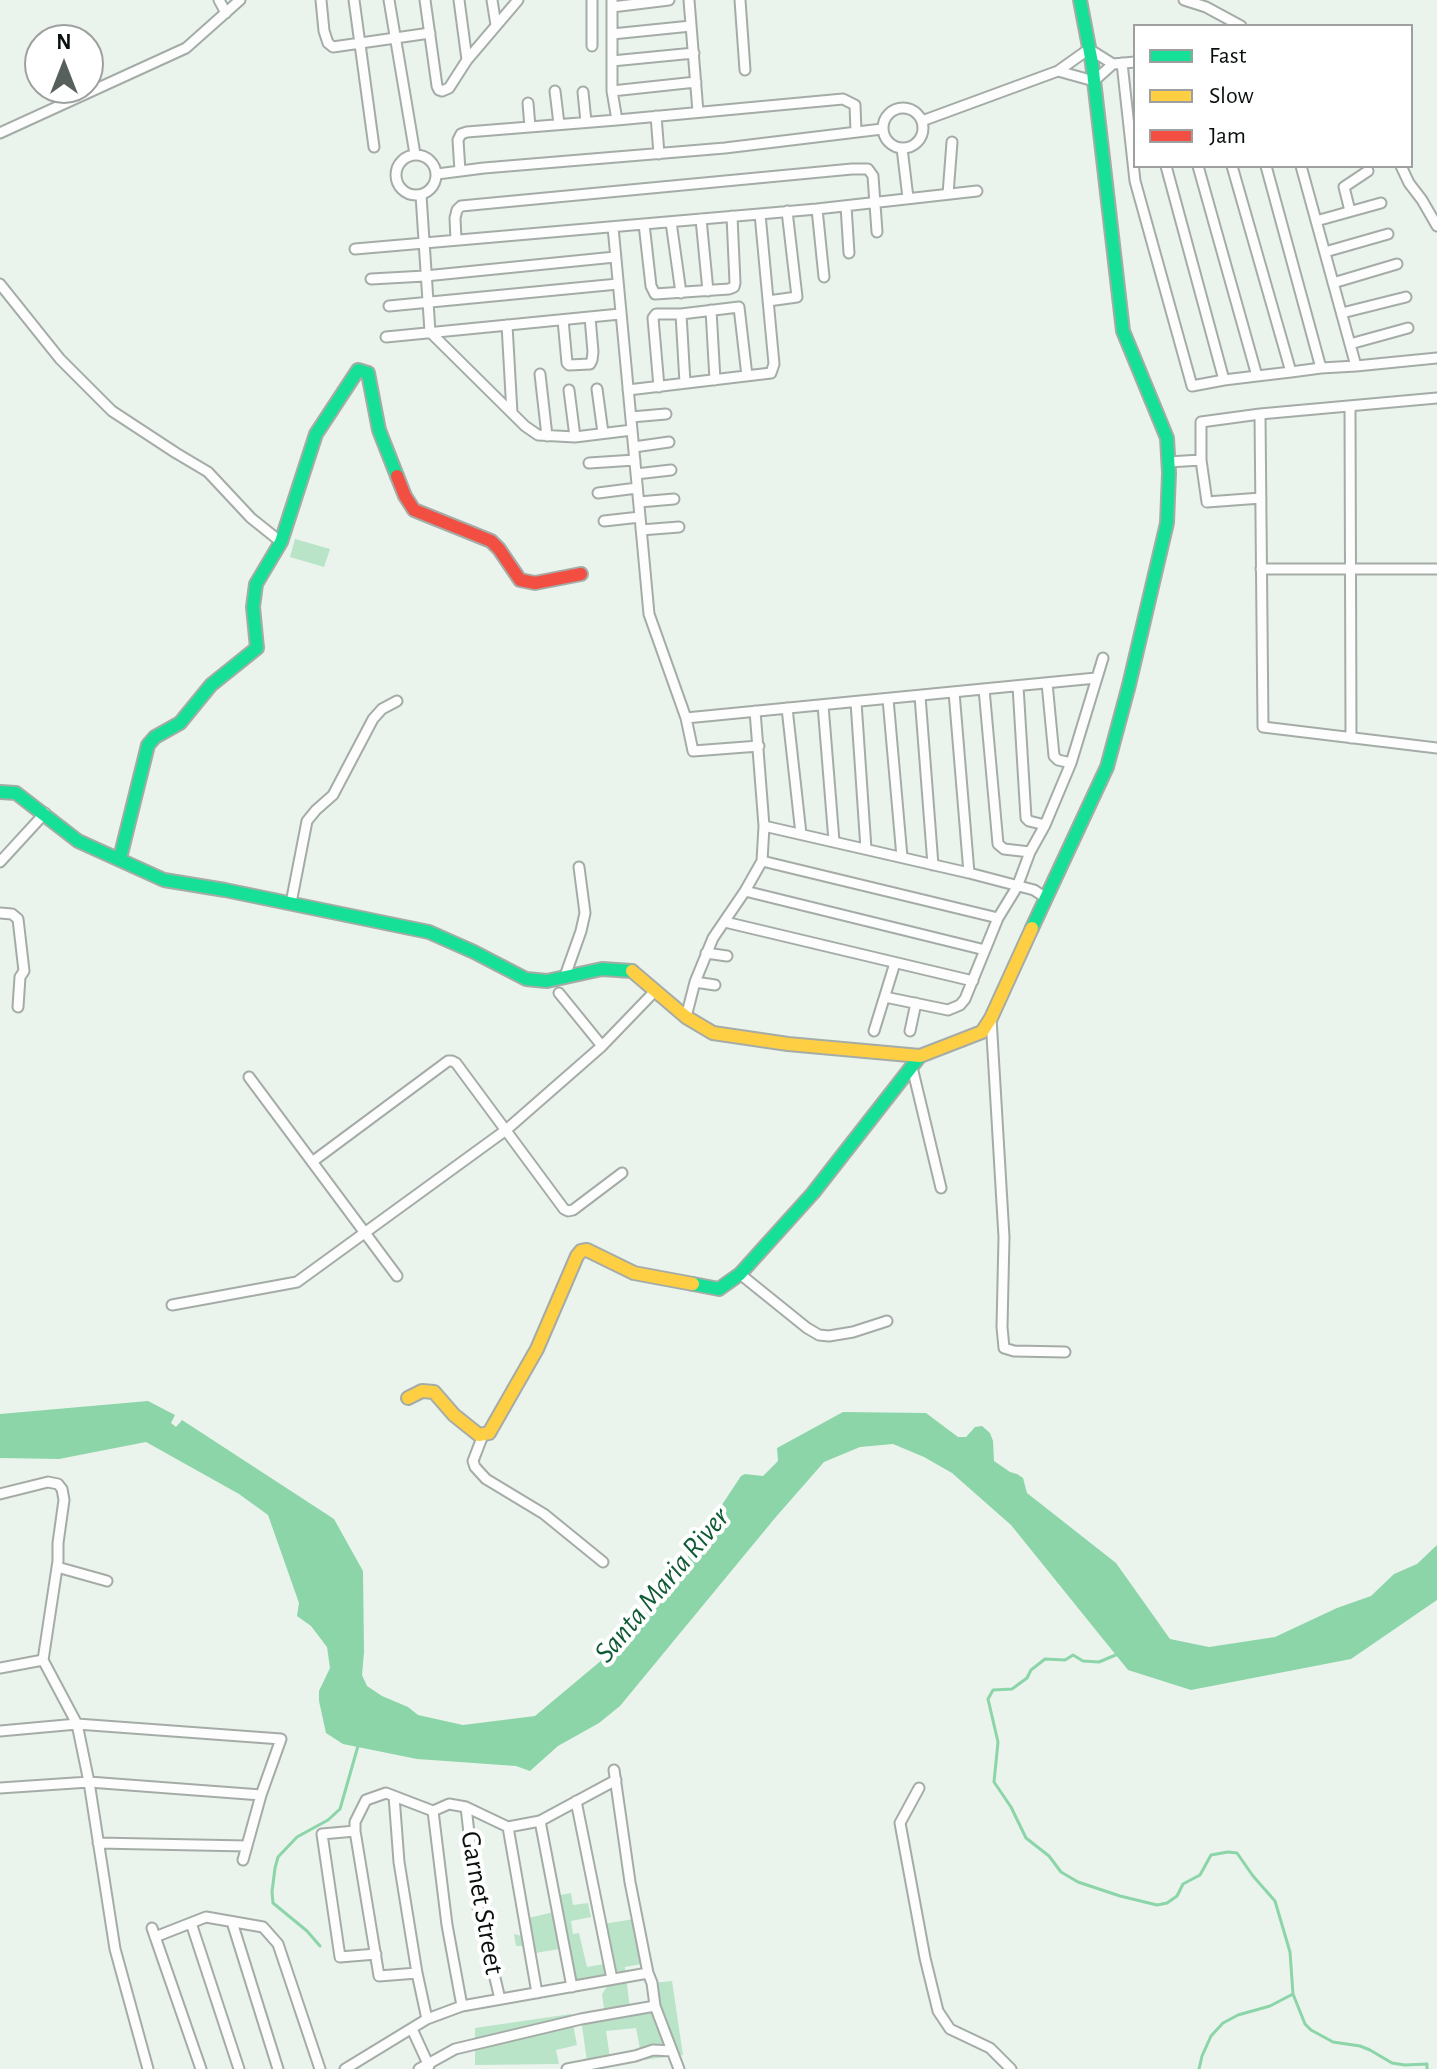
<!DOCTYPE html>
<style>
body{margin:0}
#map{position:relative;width:1437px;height:2069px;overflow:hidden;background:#eaf4ed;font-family:"Alegreya Sans",sans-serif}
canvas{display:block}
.legend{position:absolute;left:1133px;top:24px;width:280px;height:144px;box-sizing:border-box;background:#fff;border:2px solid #9da09e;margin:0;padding:10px 14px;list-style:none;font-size:24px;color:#0a110c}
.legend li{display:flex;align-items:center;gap:16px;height:40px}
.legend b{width:40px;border:2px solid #9da09e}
.north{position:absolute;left:24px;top:24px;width:80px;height:80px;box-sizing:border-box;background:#fff;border:2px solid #9da09e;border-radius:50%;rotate:0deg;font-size:22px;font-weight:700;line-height:32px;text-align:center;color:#0a110c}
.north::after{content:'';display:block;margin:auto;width:28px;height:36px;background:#58605b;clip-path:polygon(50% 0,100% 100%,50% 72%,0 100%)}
</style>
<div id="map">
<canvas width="1437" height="2069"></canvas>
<ul class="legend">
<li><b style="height:10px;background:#16e098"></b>Fast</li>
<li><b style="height:10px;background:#ffcf43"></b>Slow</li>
<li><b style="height:10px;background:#f24e42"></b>Jam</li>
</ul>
<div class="north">N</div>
</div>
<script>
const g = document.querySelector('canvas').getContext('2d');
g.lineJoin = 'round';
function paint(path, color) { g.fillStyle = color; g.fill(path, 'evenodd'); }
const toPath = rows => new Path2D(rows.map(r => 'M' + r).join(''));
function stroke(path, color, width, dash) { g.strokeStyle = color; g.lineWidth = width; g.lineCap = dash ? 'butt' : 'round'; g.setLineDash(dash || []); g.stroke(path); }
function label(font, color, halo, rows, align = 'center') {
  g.font = font + ' "Alegreya Sans",sans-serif'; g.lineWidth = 8; g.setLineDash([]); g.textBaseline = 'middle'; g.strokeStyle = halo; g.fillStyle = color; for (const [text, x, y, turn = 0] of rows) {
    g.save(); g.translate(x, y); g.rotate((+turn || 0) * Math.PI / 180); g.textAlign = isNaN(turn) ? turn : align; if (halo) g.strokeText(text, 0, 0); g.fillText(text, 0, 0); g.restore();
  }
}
paint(toPath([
 [295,539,330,549,324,567,290,557],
 [571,1893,573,1905,588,1903,591,1917,571,1921,573,1934,579,1933,587,1967,604,1964,607,1978,572,1987,565,1948,530,1954,529,1951,523,1946,516,1946,514,1934,526,1937,524,1919,558,1911,555,1896],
 [634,1919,641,1964,625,1967,630,2009,655,2006,652,1983,672,1981,683,2055,642,2060,636,2028,606,2031,610,2058,587,2061,581,2019,605,2015,602,1994,612,1979,603,1924],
 [571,2014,577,2045,556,2050,559,2064,475,2065,475,2028]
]), '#b9e4c8');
paint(toPath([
 [148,1401,175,1415,171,1423,176,1427,182,1420,334,1519,363,1571,364,1652,362,1675,367,1686,382,1696,408,1707,418,1715,463,1725,535,1716,615,1649,673,1579,741,1476,745,1474,763,1476,778,1461,777,1448,843,1412,926,1413,958,1437,966,1437,975,1427,982,1426,990,1433,993,1441,994,1461,1010,1472,1017,1474,1023,1478,1027,1493,1116,1563,1170,1639,1209,1647,1275,1637,1337,1608,1371,1596,1394,1574,1417,1564,1437,1545,1437,1600,1351,1659,1191,1690,1128,1670,1011,1525,952,1473,924,1457,893,1444,860,1447,824,1462,775,1518,620,1706,599,1723,558,1746,530,1771,516,1766,417,1759,343,1744,326,1733,319,1701,319,1691,330,1668,327,1647,311,1626,297,1616,299,1603,268,1515,239,1494,146,1442,59,1459,0,1458,0,1414]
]), '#8cd5a8');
stroke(toPath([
 [1118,1654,1099,1662,1083,1661,1073,1655,1065,1660,1045,1659,1031,1670,1027,1678,1012,1689,993,1690,988,1699,998,1742,994,1782,1011,1807,1026,1838,1049,1856,1061,1872,1078,1882,1120,1896,1157,1905,1167,1903,1177,1896,1183,1884,1200,1875,1211,1855,1228,1852,1237,1853,1253,1876,1275,1901,1290,1952,1293,1994,1305,2024,1311,2030,1333,2042,1360,2046,1370,2050,1392,2063,1405,2065,1427,2064,1427,2069],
 [320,1946,307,1931,273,1903,272,1892,275,1868,278,1857,297,1837,328,1820,340,1809,358,1746],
 [1199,2069,1202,2056,1211,2036,1223,2023,1238,2015,1270,2006,1293,1994]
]), '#8cd5a8', 3);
const street = toPath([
 [219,0,226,13],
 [321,0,324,31,328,43,333,47,430,33],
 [354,0,374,147],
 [389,0,415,154],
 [425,0,437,86,439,90,442,91,449,88,467,60,518,0],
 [459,0,467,60],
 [492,0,496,25],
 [612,0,612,91,617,120],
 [689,0,698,112],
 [740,0,745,70],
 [1184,0,1206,7,1241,26],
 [612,7,669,0],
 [612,34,691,26],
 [592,46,592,0],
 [612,61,694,53],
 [1122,63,1135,181,1192,386,1224,380,1166,166],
 [1058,71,1094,81,1113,64,1135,62],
 [555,91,559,124],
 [612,91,696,82],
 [583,92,586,122],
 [528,103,530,127],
 '883 128a20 20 0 1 1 40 0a20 20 0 1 1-40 0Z',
 [656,116,659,154],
 [922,121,1058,71,1089,49,1113,64],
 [0,133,186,48,240,0],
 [902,148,908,198],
 '396 175a20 20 0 1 1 40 0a20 20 0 1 1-40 0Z',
 [1198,166,1257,376,1291,372,1232,166],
 [1266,166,1321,368,1356,366,1301,166],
 [1401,166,1409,183,1422,200,1437,226],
 [460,171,458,140,461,134,467,132,617,120,843,99,855,105,856,132],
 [437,174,484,168,725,148,882,129],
 [948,194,952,142],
 [421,195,430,332,525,426,538,435,575,437,632,430,649,614,686,718,693,751,759,746],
 [846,206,849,253],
 [817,209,824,277],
 [1350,211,1344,187,1368,171],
 [701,219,708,291],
 [1316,221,1381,203],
 [671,222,681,293],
 [644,224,651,286,655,294,729,289,734,287,735,283,732,216],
 [613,227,632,430],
 [456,240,455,218,457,210,461,206,852,169,868,169,873,176,877,232],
 [355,249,817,209,977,191],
 [1325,252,1388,234],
 [371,279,425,276,615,257],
 [1333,283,1397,264],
 [0,284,60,359,112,411,176,453,208,472,251,518,281,542],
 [768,301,797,297,787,211],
 [389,306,618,284],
 [711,310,715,380],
 [1342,313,1406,297],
 [681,314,685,383],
 [563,320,567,363,569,365,590,364,592,360,593,352,590,317],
 [507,325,512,413],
 [386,337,620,314],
 [1350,344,1408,328],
 [1356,366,1437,358],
 [1291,372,1321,368],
 [540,374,547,436],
 [1224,380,1257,376],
 [659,387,653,318,656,314,681,314,739,307,747,376],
 [597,389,603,433],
 [569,390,575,437],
 [628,390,771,373,774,364,760,214],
 [1350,406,1351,738],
 [1260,414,1263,727,1437,748],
 [631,417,666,414],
 [634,447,669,442],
 [1168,462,1201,460],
 [589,463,635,460],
 [636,474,671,470],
 [598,493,637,488],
 [1261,498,1207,502,1201,460,1201,422,1260,414,1437,398],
 [639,502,674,499],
 [604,521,640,517],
 [641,530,679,527],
 [1261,569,1437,569],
 [1047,683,1054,756,1058,760,1071,763],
 [1018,686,1026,818,1029,821,1045,825],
 [984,689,998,844,1004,849,1030,852],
 [954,692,969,873],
 [920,696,933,865],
 [888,699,902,857],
 [856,702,866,849],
 [823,705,834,841],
 [787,708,801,834],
 [686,718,1096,678],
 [764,826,969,873,1034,890,1046,898],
 [762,861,998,918],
 [0,862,45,813],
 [745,891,985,950],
 [291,903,307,821,316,810,333,795,373,719,382,709,397,701],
 [0,913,12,914,18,919,24,971,20,977,18,1007],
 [725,922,973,981],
 [706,953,727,956],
 [565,976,581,931,585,913,579,867],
 [695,982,715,985],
 [559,993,602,1046],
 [885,997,948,1010,960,1005,965,999,998,918,1017,887,1030,852,1045,825,1071,763,1103,658],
 [686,1017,695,982,713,938,745,891,762,861,764,826,755,711],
 [991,1018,1004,1237,1002,1327,1004,1348,1014,1351,1065,1352],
 [874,1031,895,963],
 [910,1031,916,1003],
 [912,1067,941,1188],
 [249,1077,397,1276],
 [312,1162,448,1061,452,1061,456,1063,564,1209,568,1211,573,1210,622,1173],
 [740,1274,807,1328,819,1335,829,1336,853,1332,887,1321],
 [172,1305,297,1282,506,1130,602,1046,656,990],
 [483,1435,473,1461,475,1467,486,1479,544,1514,603,1562],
 [0,1494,48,1482,58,1484,62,1489,64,1500,58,1543,58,1561,43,1660,77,1724,89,1782,115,1949,148,2069],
 [57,1567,107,1581],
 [0,1668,43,1660],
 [0,1731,77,1724,281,1739,261,1795,243,1860],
 [614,1770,630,1882,648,1973,652,1983,655,2006,679,2069],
 [0,1788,89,1782,261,1795],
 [919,1788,900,1823,925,1958,938,2011,950,2029,990,2048,1011,2069],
 [394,1796,399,1862,417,1973,427,2019],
 [576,1801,612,1979],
 [466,1807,477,1903,500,1999],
 [433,1811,447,1925,462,2006],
 [540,1821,572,1987],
 [508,1827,537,1993],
 [355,1831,322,1834,340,1957,376,1954],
 [98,1843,247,1846],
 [232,1922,278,2069],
 [191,1923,239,2069],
 [152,1928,201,2069],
 [155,1937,206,1917,263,1927,278,1944,320,2069],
 [417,1973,379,1976,355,1831,355,1822,366,1800,386,1793,433,1811,449,1804,466,1807,508,1827,540,1821,616,1780],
 [412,2029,429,2066],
 [345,2069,427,2019,462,2006,648,1973],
 [419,2069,455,2049,581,2019,655,2006],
 [567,2069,635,2056,653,2050,672,2051]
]);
const fast = toPath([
 [0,792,16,793,78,841,164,880,225,890,429,932,474,952,526,979,547,981,602,969,632,971],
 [120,858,148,745,155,737,180,723,211,685,257,648,253,607,256,584,281,542,316,434,358,370,368,373,379,430,397,476],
 [1032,928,1107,767,1129,685,1167,523,1169,473,1167,438,1123,331,1092,63,1080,0],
 [693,1284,719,1289,740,1274,813,1193,920,1056]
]);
const slow = toPath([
 [632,971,686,1017,713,1033,788,1044,920,1056,982,1032,991,1018,1032,928],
 [408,1398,422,1391,434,1392,454,1415,479,1435,489,1433,537,1349,577,1256,581,1251,587,1250,634,1273,693,1284]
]);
const jam = toPath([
 [397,476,405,496,414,510,491,541,499,549,520,580,535,583,581,574]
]);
stroke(street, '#a5aca7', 13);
stroke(fast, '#a5aca7', 16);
stroke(slow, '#a5aca7', 16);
stroke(jam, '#a5aca7', 16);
stroke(street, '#fcfdfc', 9);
stroke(fast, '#16e098', 12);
stroke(slow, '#ffcf43', 12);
stroke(jam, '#f24e42', 12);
label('28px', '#0a110c', '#fff', [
 ["Garnet Street",482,1903,80]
]);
label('italic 30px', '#105b35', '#fff', [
 ["Santa Maria River",662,1585,-50]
]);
</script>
